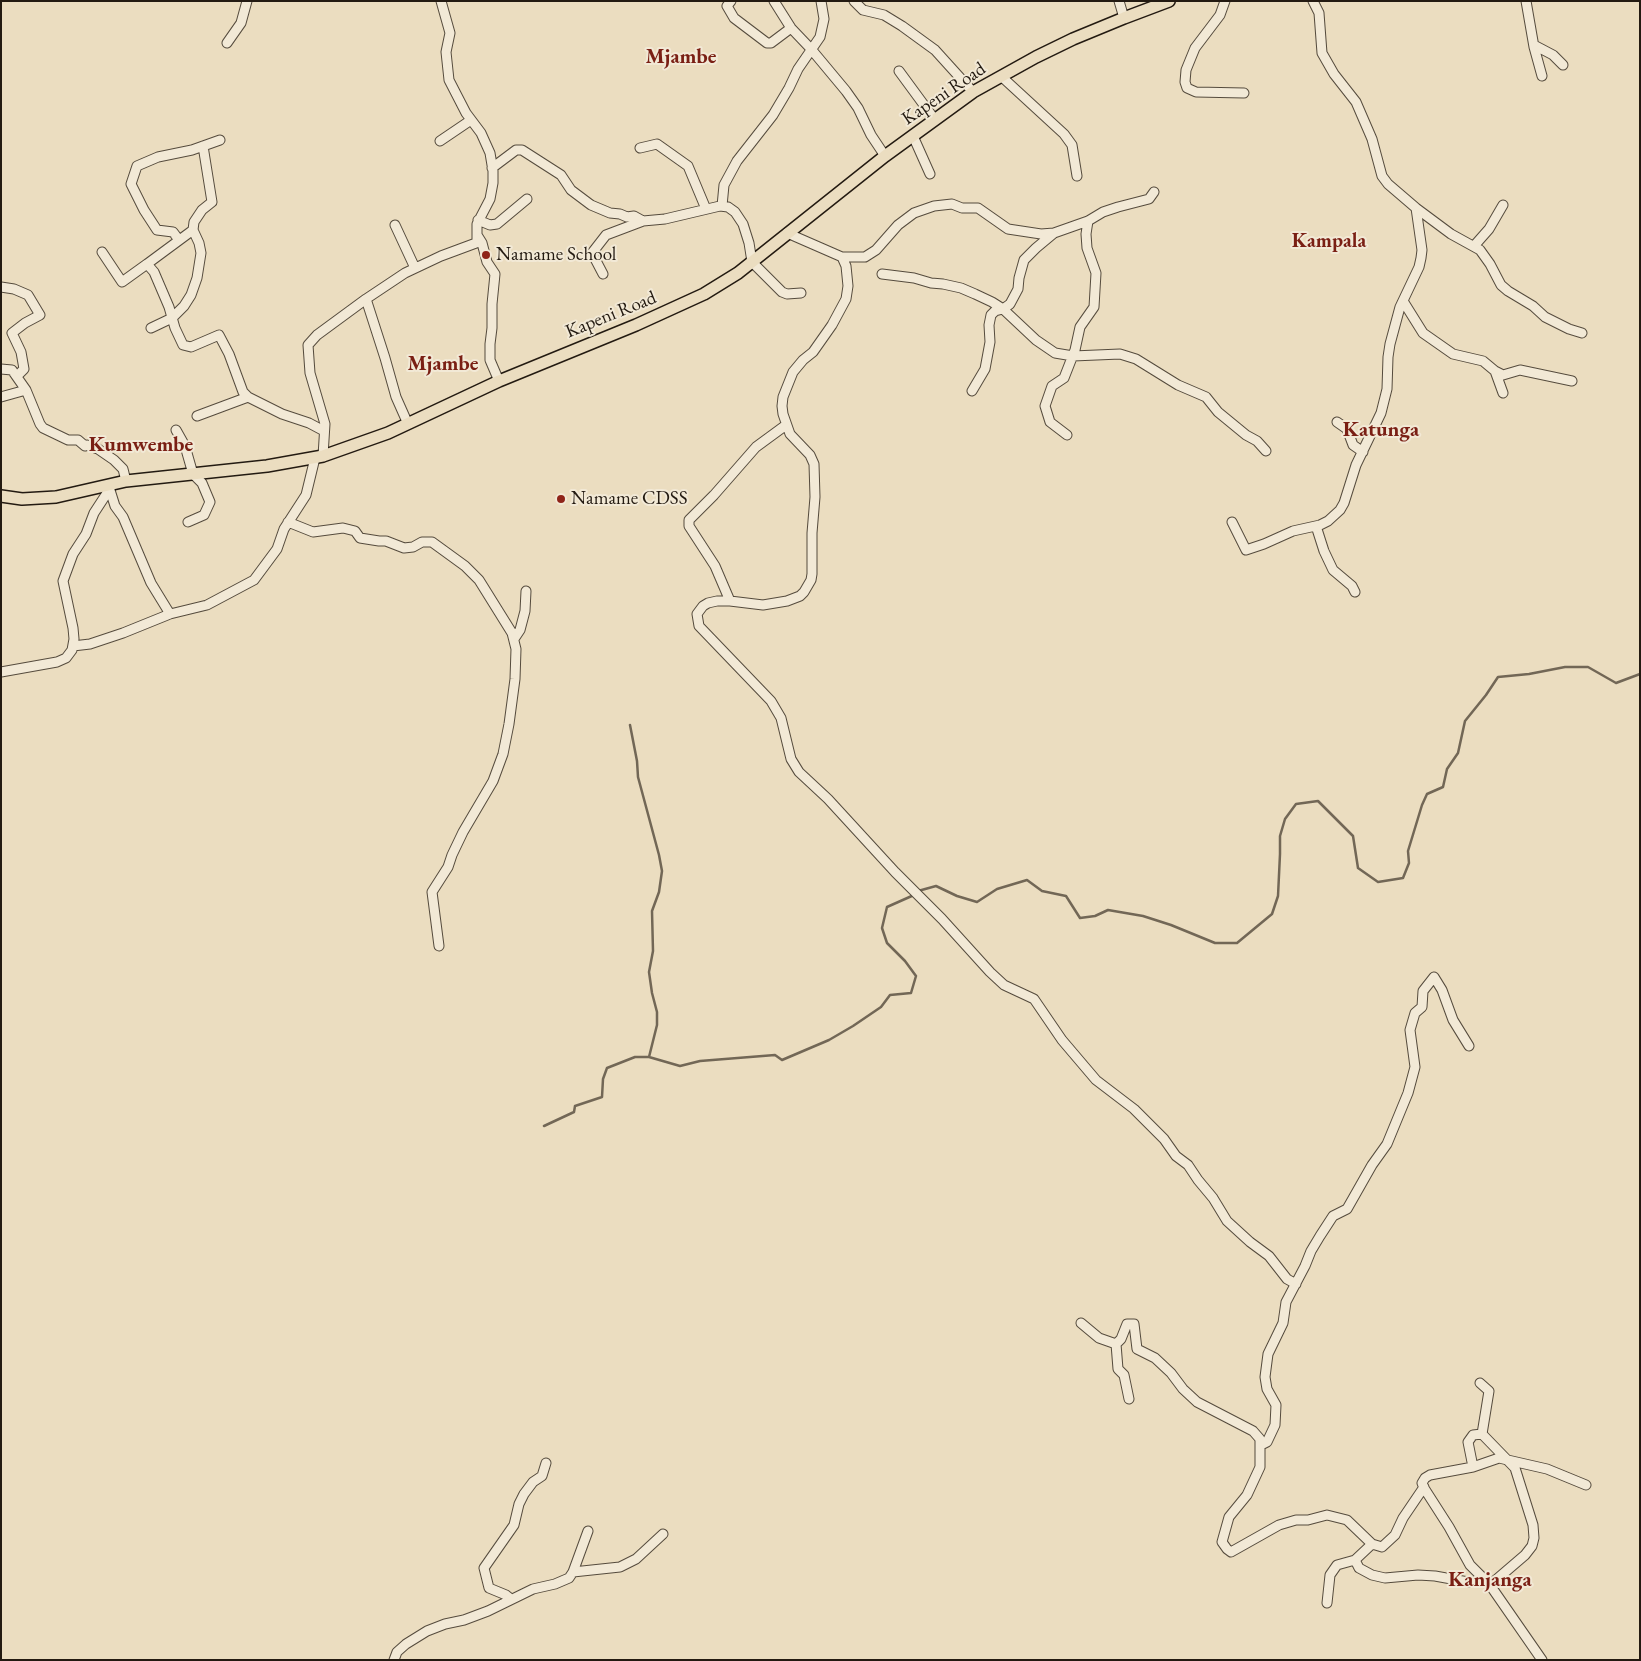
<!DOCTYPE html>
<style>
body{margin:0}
#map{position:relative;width:1641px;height:1661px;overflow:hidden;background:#ebddc0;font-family:"EB Garamond",serif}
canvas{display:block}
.frame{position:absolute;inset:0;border:2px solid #231a11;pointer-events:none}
</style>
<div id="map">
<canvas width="1641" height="1661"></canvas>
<div class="frame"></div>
</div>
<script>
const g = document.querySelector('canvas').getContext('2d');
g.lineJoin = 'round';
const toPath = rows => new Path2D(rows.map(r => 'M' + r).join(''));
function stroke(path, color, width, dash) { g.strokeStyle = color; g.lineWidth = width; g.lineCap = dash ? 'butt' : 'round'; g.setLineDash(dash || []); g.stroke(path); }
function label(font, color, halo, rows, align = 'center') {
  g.font = font + ' "EB Garamond",serif'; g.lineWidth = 4; g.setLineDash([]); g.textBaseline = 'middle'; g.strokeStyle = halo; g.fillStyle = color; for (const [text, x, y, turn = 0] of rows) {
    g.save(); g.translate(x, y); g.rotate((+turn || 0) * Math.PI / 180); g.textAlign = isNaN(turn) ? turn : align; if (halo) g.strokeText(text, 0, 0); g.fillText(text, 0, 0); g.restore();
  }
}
stroke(toPath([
 [918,891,936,886,957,896,977,902,997,889,1027,880,1042,891,1066,896,1080,918,1095,916,1108,910,1143,916,1171,925,1215,943,1237,943,1272,914,1278,896,1280,854,1280,836,1285,819,1296,804,1318,801,1353,836,1358,868,1378,882,1403,878,1409,863,1408,851,1422,805,1427,794,1443,787,1447,769,1458,753,1465,721,1486,695,1498,677,1529,674,1565,667,1588,667,1616,683,1640,674],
 [649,1057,680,1066,700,1061,775,1055,782,1060,829,1040,853,1026,881,1007,890,995,911,993,916,976,905,961,887,943,882,928,887,907,914,895],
 [544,1126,574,1112,575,1106,602,1097,603,1079,607,1068,635,1057,649,1057,657,1025,657,1012,652,993,649,972,653,951,652,911,659,892,662,871,659,855,638,777,637,761,630,725]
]), '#726756', 2.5);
const minor = toPath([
 [731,1,727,6,734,18,767,43,771,43,791,28],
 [774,1,791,28,811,49,846,91,858,108,871,135,885,156],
 [854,1,863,10,884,15,902,26,935,50,973,92],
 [1119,1,1124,18],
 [1225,1,1220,15,1195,48,1186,70,1185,82,1187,88,1196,92,1244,93],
 [1313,1,1319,13,1322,53,1334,74,1356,102,1372,139,1382,176,1388,184,1416,208,1451,234,1480,250,1490,264,1501,285,1508,291,1533,306,1545,317,1569,329,1582,333],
 [1526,1,1534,47,1542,76],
 [227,43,241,23,247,1],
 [1534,45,1553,55,1563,65],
 [899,71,935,120],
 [1002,77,1064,134,1072,145,1077,176],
 [913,136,930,174],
 [440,141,471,120],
 [640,148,657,144,688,166,706,209],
 [492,168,516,150,522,150,561,175,571,190,591,205,610,213,620,214,627,217,634,216,643,221,665,219,720,206,728,207,735,212,743,224,749,243,752,262,782,292,787,294,801,293],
 [722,206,724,185,737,161,773,115,789,88,798,69,820,37,824,19,821,1],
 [478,220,490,225,497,224,527,199],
 [395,225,415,268],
 [787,233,842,257,846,266,848,286,846,299,832,325,813,352,803,360,793,372,783,397,782,406,783,414,790,434,810,455,814,464,815,497,812,533,812,574,811,580,804,592,800,596,787,601,763,605,730,601,717,601,708,603,703,606,697,614,699,626,771,701,781,718,791,759,799,772,828,799,895,872,942,919,990,972,1004,985,1034,999,1062,1040,1096,1080,1134,1109,1164,1139,1176,1156,1188,1165,1198,1180,1213,1198,1227,1221,1250,1242,1269,1256,1287,1279,1296,1284],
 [477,235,482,243,487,262,495,274,492,304,492,328,490,344,490,360,499,381],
 [179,240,173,232,157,230,144,210,131,184,137,166,158,157,192,150,220,140],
 [1474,246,1489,229,1503,205],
 [102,252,122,282,147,264,154,272,169,307,175,328,183,345,191,347,219,335,229,354,243,392,248,397,282,414,309,423,324,431],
 [842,257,865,257,876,250,898,225,914,213,934,206,952,204,962,208,978,208,1008,229,1041,234,1054,233],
 [147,264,193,230,194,222,202,210,212,202,203,146],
 [603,274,592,253,606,235,643,221],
 [882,274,914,278,931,283,943,284,961,288,975,294,992,302,1003,309,1036,340,1055,353,1073,356,1120,354,1136,359,1178,385,1206,397,1218,412,1246,435,1257,441,1266,451],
 [1,287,14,289,28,295,40,315,25,323,12,333,21,352,24,369,17,376],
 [366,299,385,358,396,397,408,424],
 [1403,301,1423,333,1453,354,1483,361,1495,371,1503,393],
 [151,328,172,318,184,306,191,295,197,278,201,253,199,243,193,230],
 [1,369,12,370,26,390,40,424,43,428,68,440,78,440,85,446,87,445,98,449,114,460,123,469,126,481],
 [1495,371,1503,375,1520,370,1572,381],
 [972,391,985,369,990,342,989,325,991,315,995,311,1003,309,1010,304,1018,289,1019,278,1024,260,1036,248,1054,233,1088,221,1103,212,1118,207,1149,199,1154,192],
 [1,397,26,390],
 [197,416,248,397],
 [1337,422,1347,429,1353,445,1363,452],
 [176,430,185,446,193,474,202,483,210,502,204,515,188,522],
 [1067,435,1050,422,1045,406,1052,386,1064,378,1075,350,1080,327,1094,307,1096,273,1087,248,1086,234,1088,221],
 [323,456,325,424,310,373,308,345,317,335,366,299,405,273,441,256,476,243,477,240,477,224,490,199,493,183,493,171,490,153,481,133,466,113,449,80,446,52,450,33,441,1],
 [109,487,115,506,123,517,151,583,170,614],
 [288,522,313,532,343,528,355,531,360,538,379,541,386,541,404,548,413,547,422,542,432,542,465,566,479,580,512,633,516,649,515,679,509,724,503,754,493,781,463,832,452,855,448,867,432,892,439,946],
 [1232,522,1246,550,1264,544,1293,531,1320,525,1328,521,1340,510,1344,503,1356,465,1381,413,1387,389,1388,357,1390,344,1400,307,1419,267,1421,258,1422,250,1416,208],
 [1316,526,1324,551,1333,570,1352,586,1355,592],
 [730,601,715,566,689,526,689,520,714,495,756,447,786,425],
 [514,639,520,630,525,611,526,591],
 [73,646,90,644,123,633,170,614,207,605,254,580,277,549,284,529,306,495,315,458],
 [1,672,57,662,66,658,72,650,74,639,73,628,63,581,73,554,86,534,94,513,109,490],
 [1081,1323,1099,1338,1116,1344,1118,1369,1124,1375,1129,1399],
 [1116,1344,1121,1339,1127,1324,1134,1324,1137,1349,1155,1358,1171,1373,1183,1389,1197,1402,1253,1431,1260,1439,1260,1467,1247,1495,1229,1517,1222,1542,1227,1549,1231,1552,1279,1525,1296,1520,1308,1520,1327,1515,1347,1520,1372,1544,1355,1560,1337,1565,1330,1575,1327,1603],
 [1480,1383,1489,1391,1482,1434,1515,1468,1533,1525,1534,1538,1532,1546,1525,1555,1490,1585],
 [1261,1445,1267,1442,1275,1425,1276,1405,1267,1389,1265,1377,1268,1354,1283,1323,1286,1302,1305,1266,1311,1251,1320,1236,1333,1216,1347,1209,1372,1165,1387,1144,1408,1093,1415,1067,1410,1030,1415,1013,1422,1007,1423,991,1434,977,1442,990,1453,1020,1469,1046],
 [1473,1467,1468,1442,1473,1435,1482,1434],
 [1372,1544,1382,1547,1395,1535,1403,1518,1424,1487],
 [1355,1560,1359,1568,1372,1575,1385,1578,1418,1575,1435,1576,1468,1582,1486,1582],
 [573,1572,620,1567,636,1559,663,1534],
 [511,1599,506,1595,489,1588,484,1568,514,1525,519,1504,524,1494,533,1482,542,1476,546,1463],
 [394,1660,397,1652,406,1644,427,1631,445,1624,464,1620,488,1611,533,1589,555,1584,569,1578,573,1572,588,1531],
 [1542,1660,1490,1585,1470,1565,1449,1527,1424,1488,1422,1483,1425,1478,1430,1475,1473,1467,1499,1458,1547,1469,1586,1485]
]);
const major = toPath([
 [1,496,22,499,56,497,126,481,267,466,323,456,388,433,499,381,636,325,704,294,738,273,885,156,973,92,1036,57,1073,39,1124,18,1169,1]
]);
stroke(minor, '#554b3d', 11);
stroke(major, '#231a11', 14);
stroke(minor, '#f2e9d6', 9);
stroke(major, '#ebddc0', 11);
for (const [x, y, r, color] of [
 [486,255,5,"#8f2418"],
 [561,499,5,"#8f2418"]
]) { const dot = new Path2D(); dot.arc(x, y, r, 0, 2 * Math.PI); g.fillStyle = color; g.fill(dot); stroke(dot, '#f2e9d6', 2); }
label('19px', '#231a11', '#f2e9d6', [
 ["Kapeni Road",944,94,-34],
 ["Kapeni Road",611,315,-22]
]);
label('19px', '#231a11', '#f2e9d6', [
 ["Namame School",496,255],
 ["Namame CDSS",571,499]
], 'left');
label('bold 20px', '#7a1f14', '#f2e9d6', [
 ["Kampala",1329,242]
]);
label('bold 21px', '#7a1f14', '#f2e9d6', [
 ["Mjambe",681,57],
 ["Mjambe",443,364],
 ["Katunga",1381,430],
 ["Kumwembe",141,445],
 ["Kanjanga",1490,1580]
]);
</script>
